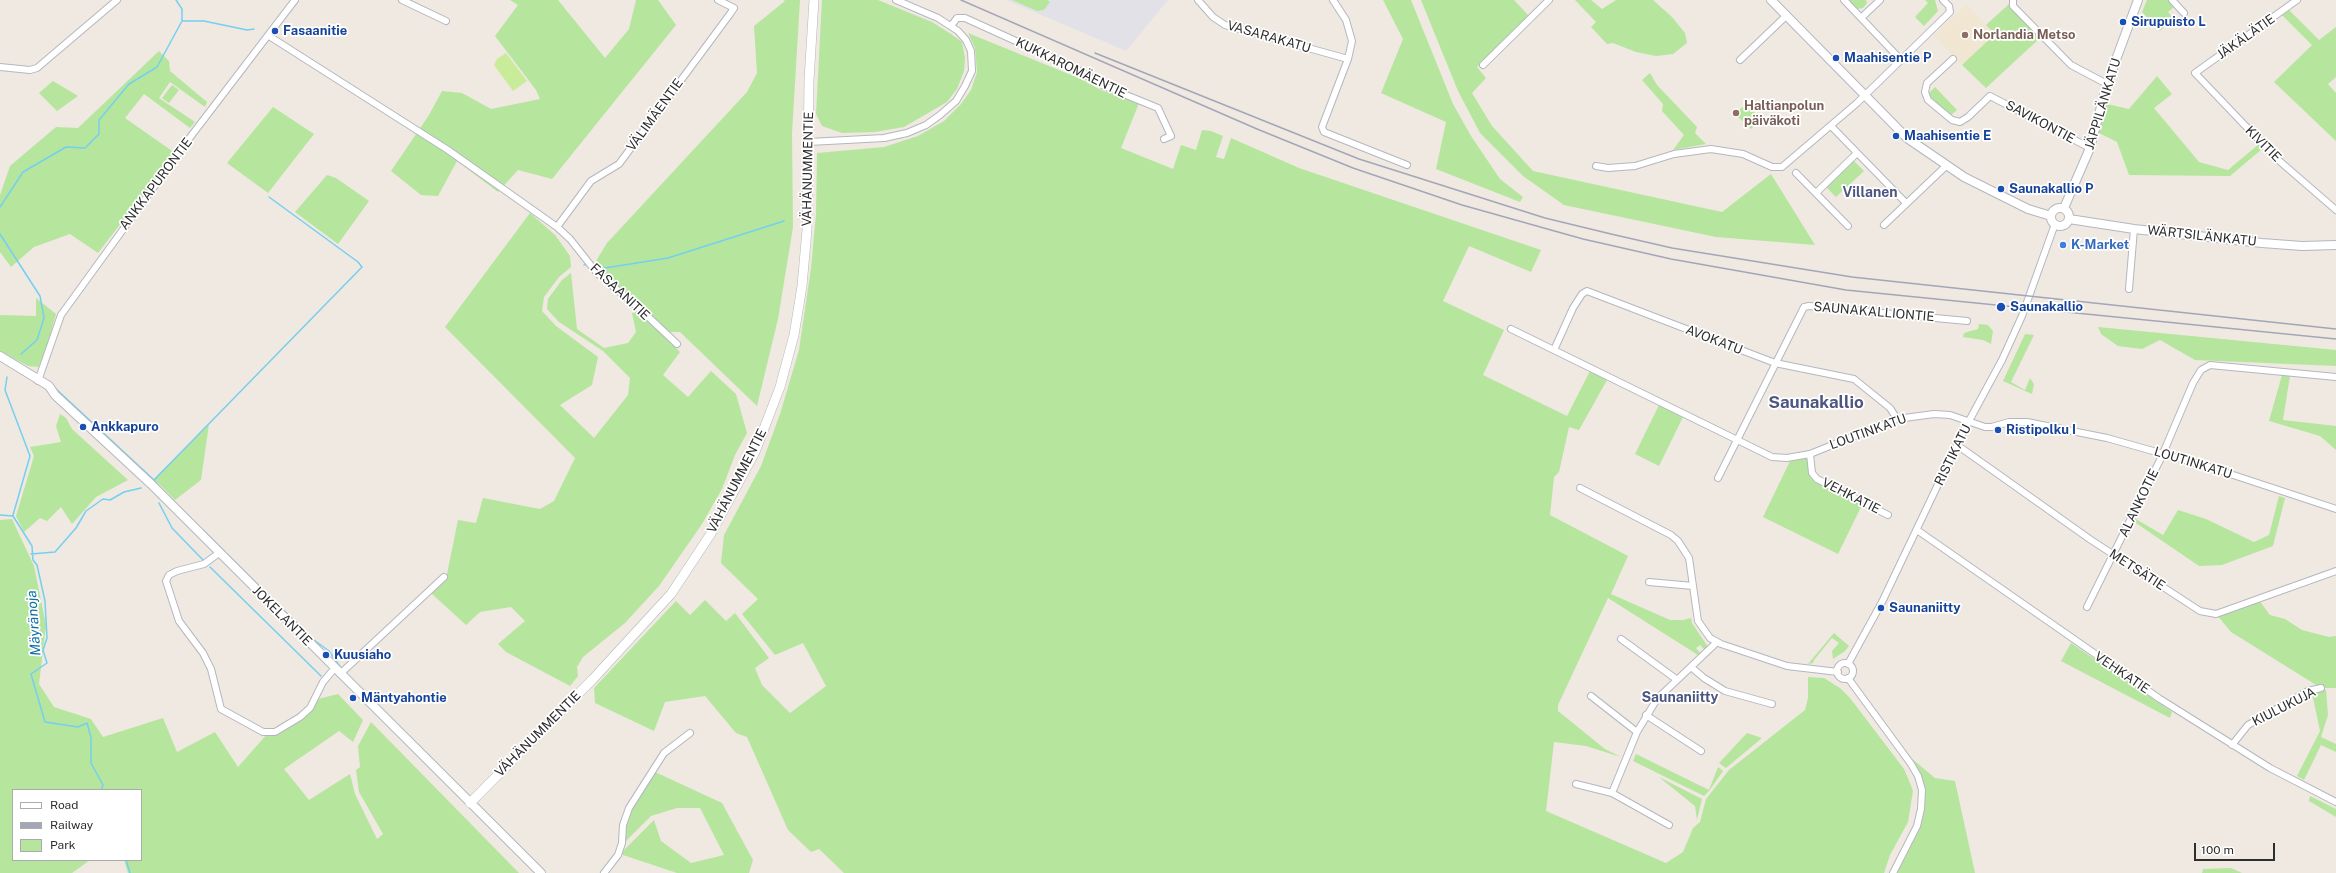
<!DOCTYPE html>
<meta charset="utf-8">
<style>
body{margin:0}
#map{position:relative;width:2336px;height:873px;overflow:hidden;background:#efe9e1;font-family:"Public Sans",sans-serif}
canvas{display:block}
.legend{position:absolute;left:12px;top:789px;width:130px;height:72px;box-sizing:border-box;background:#fff;border:1px solid #ababab;margin:0;padding:5px 7px;list-style:none;font-size:12px;color:#2e2e2e}
.legend li{display:flex;align-items:center;gap:8px;height:20px}
.legend b{width:20px;border:1px solid #ababab}
.scale{position:absolute;left:2194px;top:843px;width:81px;height:18px;box-sizing:border-box;border:2px solid #2e2e2e;border-top:0;padding-left:5px;font-size:12px;line-height:14px;white-space:nowrap;color:#2e2e2e;-webkit-text-stroke:3px #fff;paint-order:stroke}
</style>
<div id="map">
<canvas width="2336" height="873"></canvas>
<ul class="legend">
<li><b style="height:5px;background:#fff"></b>Road</li>
<li><b style="height:5px;background:#a3a6b8"></b>Railway</li>
<li><b style="height:11px;background:#b6e59e"></b>Park</li>
</ul>
<div class="scale">100 m</div>
</div>
<script>
const g = document.querySelector('canvas').getContext('2d');
g.lineJoin = 'round';
function paint(path, color) { g.fillStyle = color; g.fill(path, 'evenodd'); }
const toPath = rows => new Path2D(rows.map(r => 'M' + r).join(''));
function stroke(path, color, width, dash) { g.strokeStyle = color; g.lineWidth = width; g.lineCap = dash ? 'butt' : 'round'; g.setLineDash(dash || []); g.stroke(path); }
function label(font, color, halo, rows, align = 'center') {
  g.font = font + ' "Public Sans",sans-serif'; g.lineWidth = 3.5; g.setLineDash([]); g.textBaseline = 'middle'; g.strokeStyle = halo; g.fillStyle = color; for (const [text, x, y, turn = 0] of rows) {
    g.save(); g.translate(x, y); g.rotate((+turn || 0) * Math.PI / 180); g.textAlign = isNaN(turn) ? turn : align; if (halo) g.strokeText(text, 0, 0); g.fillText(text, 0, 0); g.restore();
  }
}
paint(toPath([
 [1006,0,1168,0,1126,51]
]), '#e3e1e8');
paint(toPath([
 [1966,5,1995,34,1962,65,1934,36]
]), '#f0e6d1');
paint(toPath([
 [510,0,558,0,605,58,629,29,636,0,658,0,676,25,552,179,518,170,498,192,457,161,438,196,421,195,391,171,429,115,442,91,462,93,491,109,540,99,536,90,495,36,518,5],
 [783,0,800,0,792,133,793,227,778,319,757,406,680,332,666,332,595,268,596,261,607,243,747,92,757,73,754,26,785,1],
 [822,0,878,0,932,22,951,34,962,42,965,58,964,71,957,89,947,102,904,127,875,132,842,133,822,126,816,114],
 [1012,0,1047,0,1050,2,1044,10,1037,11],
 [1383,0,1411,0,1453,104,1471,136,1500,179,1523,197,1520,202,1436,169,1446,122,1381,93,1403,39],
 [1421,0,1514,0,1529,16,1477,67,1486,78,1472,93,1492,126,1533,171,1722,212,1771,174,1815,245,1716,237,1564,205,1523,176,1480,133,1458,91],
 [1575,0,1591,0,1602,9,1616,0,1653,0,1672,17,1685,33,1687,43,1673,54,1656,56,1636,52,1613,43,1607,44,1591,27,1596,22],
 [1848,0,1866,0,1867,3,1863,8,1857,9],
 [1925,0,1935,0,1938,11,1924,26,1915,17,1928,3],
 [2147,0,2170,0,2175,6,2168,12,2173,18,2160,31,2142,12],
 [2009,4,2040,38,1986,88,1962,65,1995,34,1986,25],
 [2289,10,2319,40,2336,27,2336,77,2328,84,2336,93,2336,141,2274,82,2312,45,2282,15],
 [968,33,1081,79,1101,90,1139,103,1121,148,1173,169,1181,145,1196,150,1202,130,1211,131,1223,136,1216,157,1224,159,1231,138,1299,168,1541,250,1531,272,1469,246,1443,301,1504,330,1483,375,1567,416,1590,371,1607,380,1579,430,1569,427,1559,472,1554,477,1550,515,1628,556,1611,594,1670,620,1683,620,1691,618,1692,623,1708,647,1705,650,1700,645,1696,648,1700,653,1698,655,1608,598,1558,705,1558,711,1605,749,1621,757,1586,746,1554,742,1546,811,1666,863,1683,852,1693,828,1700,822,1706,799,1729,770,1805,710,1808,698,1808,677,1824,678,1840,688,1850,698,1904,769,1910,783,1913,791,1908,822,1890,855,1884,873,844,873,819,849,811,852,788,830,747,737,736,733,705,696,665,702,654,731,595,703,594,688,676,601,690,615,705,600,726,621,735,613,769,658,755,668,762,685,790,713,826,686,803,643,775,655,742,614,758,599,721,563,724,535,761,466,780,414,799,350,811,268,816,214,817,153,884,147,918,136,944,121,961,104,971,90,977,72,975,48],
 [159,51,169,61,170,71,207,102,205,107,170,82,159,98,195,122,190,128,144,94,125,118,175,153,98,253,70,234,34,247,11,267,0,252,0,195,10,166,56,127,78,128],
 [1650,73,1657,85,1697,127,1695,133,1706,144,1673,150,1684,135,1662,111,1663,104,1642,80],
 [2157,76,2172,94,2154,108,2199,162,2228,170,2259,144,2262,149,2230,176,2129,175,2117,142,2099,133,2107,104,2129,109],
 [53,81,78,96,57,111,39,93],
 [172,85,179,90,169,103,162,98],
 [1935,87,1957,110,1950,116,1928,94],
 [1747,103,1760,120,1751,129,1735,114],
 [273,107,314,134,268,193,227,163],
 [1853,160,1864,171,1836,197,1825,186],
 [327,175,336,178,369,201,338,244,295,212],
 [530,213,555,235,570,256,571,267,559,277,544,297,542,311,556,326,598,357,592,385,560,405,594,438,628,395,630,378,603,351,559,322,547,309,548,299,562,280,571,273,577,329,604,348,628,343,636,332,632,313,638,311,680,352,663,375,688,397,711,371,736,394,747,433,735,455,722,489,702,524,659,586,625,623,583,657,577,667,578,676,570,686,506,652,498,644,525,621,511,607,480,612,466,625,431,593,446,579,458,520,476,523,483,498,540,509,554,501,575,458,445,327],
 [36,298,56,314,45,354,38,367,28,366,0,351,0,315,36,316],
 [1979,324,1988,325,1993,331,1991,344,1983,340,1963,337,1964,333,1978,329],
 [2098,327,2336,350,2336,366,2195,360,2160,340,2142,349,2118,346,2101,334],
 [2025,334,2034,335,2011,382,2025,390,2030,378,2034,384,2032,394,2003,381],
 [2282,375,2290,376,2283,420,2336,426,2336,450,2320,436,2269,421],
 [1659,405,1683,417,1659,466,1635,454],
 [60,414,66,418,72,429,128,480,96,497,72,524,61,507,47,521,40,518,24,532,16,516,34,456,30,447,61,442,56,426],
 [209,424,201,480,175,500,154,479],
 [1808,457,1812,479,1862,505,1838,554,1763,517,1790,461],
 [2279,496,2285,498,2273,546,2222,565,2199,566,2133,521,2134,518,2163,535,2178,510,2206,519,2254,542,2269,535],
 [12,519,34,566,46,625,39,684,54,707,91,719,103,737,163,718,177,752,215,732,238,767,268,733,310,708,318,699,338,694,363,720,353,742,339,731,284,769,309,800,350,774,355,794,377,839,383,834,359,792,356,770,360,767,358,746,371,722,519,873,128,873,124,860,141,860,141,790,13,790,13,860,90,860,72,873,0,873,0,520],
 [2258,599,2270,615,2285,619,2302,630,2329,637,2336,636,2336,688,2321,688,2231,632,2216,614],
 [1834,633,1849,646,1845,651,1833,659,1832,651,1839,643,1832,638,1814,660,1813,663,1808,664],
 [2071,643,2172,712,2170,718,2061,661],
 [2322,690,2326,690,2328,715,2321,737,2336,744,2336,752,2321,745,2304,780,2297,776,2320,731,2312,693],
 [1747,733,1762,738,1726,768,1719,763],
 [1636,754,1709,790,1718,767,1723,771,1709,791,1704,796,1633,761],
 [1911,758,1935,778,1955,781,1975,873,1897,873,1920,828,1925,808,1925,788,1921,775],
 [655,772,722,803,753,860,749,873,677,873,620,854,654,820,661,841,691,863,724,855,700,808,677,808,651,816,625,842,625,826,631,808],
 [1659,777,1702,799,1697,820,1695,806],
 [2310,796,2336,809,2336,817,2309,801],
 [2231,868,2242,873,2202,873,2203,869]
]), '#b6e59e');
paint(toPath([
 [506,53,527,81,513,91,494,65,497,59]
]), '#c9ec9a');
stroke(toPath([
 [176,0,182,9,182,20],
 [0,207,23,172,66,147,85,148,99,134,99,120,129,84,157,67,182,21,204,21,247,30,254,29],
 [0,234,40,296,44,318,37,340,21,354],
 [584,265,585,265],
 [596,266,605,268,668,258,784,221],
 [7,377,5,390,30,456,13,515],
 [55,388,154,480,362,267,358,262,269,197],
 [154,480,160,488],
 [159,503,172,528,204,561],
 [0,515,13,516,32,546,33,560,37,565,45,601,47,638,43,650,47,663,31,674,45,722,78,727,87,723,91,738,91,763,103,785,101,790],
 [204,531,224,551],
 [31,554,55,552,76,528,86,511,103,499,110,500,124,492,141,488],
 [228,555,265,592],
 [210,567,321,676],
 [271,598,314,640,329,651,341,668],
 [126,860,130,873]
]), '#75cff0', 1.5);
const minor = toPath([
 [402,0,446,21],
 [1198,0,1213,17,1225,25,1348,59],
 [1333,0,1346,20,1352,41,1348,59,1322,127,1324,132,1407,165],
 [1844,0,1901,60],
 [2013,0,2013,6,2071,65,2107,84],
 [2172,0,2184,13],
 [2297,0,2195,73,2276,158,2336,210],
 [1861,18,1880,0],
 [951,26,957,18,965,18,1073,67,1104,86,1158,108,1171,136,1164,139],
 [269,36,448,150,557,227,570,239,597,273,642,311,677,344],
 [1953,59,1927,83,1925,92,1928,100,1952,120,1960,122,1968,117,1990,96,2090,148],
 [1740,60,1786,16],
 [1483,65,1549,0],
 [0,67,30,70,37,68,117,0],
 [1831,126,1906,203],
 [809,142,884,138,907,133,926,125,940,115,956,101,965,86,972,71,971,51,966,40,958,31,938,18,896,0],
 [1596,166,1608,168,1635,166,1674,154,1711,149,1743,154,1772,167,1782,167,1857,103,1950,12,1949,6,1943,0],
 [1796,173,1848,226],
 [1817,192,1857,153],
 [1884,225,1946,166],
 [557,227,591,181,619,164,730,14,734,8,718,0],
 [2129,289,2134,229],
 [1511,329,1772,457,1787,458,1810,454,1897,419,1934,414,1950,415,1985,427,1992,427,2009,422,2027,422,2107,438,2206,466,2336,509],
 [1554,350,1573,308,1582,294,1587,291,1775,363,1854,379,1890,408,1897,419],
 [38,381,61,315,188,140,295,0],
 [1957,445,2091,540,2200,611,2216,614,2336,571],
 [1810,454,1812,473,1817,479,1888,515],
 [1718,478,1804,307,1809,306,1967,321],
 [1580,488,1671,535,1678,541,1689,558,1698,621,1710,638,1721,644,1787,666,1838,672],
 [1917,530,2160,699,2270,768,2336,802],
 [219,553,204,564,177,571,169,575,166,581,179,621,203,653,211,669,221,709,263,732,275,732,300,717,310,708,323,682,334,669],
 [1649,582,1693,586],
 [2087,607,2161,458,2193,383,2201,370,2210,365,2336,377],
 [1621,639,1676,679],
 '1837 671a8 8 0 1 1 16 0a8 8 0 1 1-16 0Z',
 [1848,664,1882,602,1963,432,2002,360,2022,316,2055,224],
 [1691,667,1704,678,1725,691,1772,704],
 [340,674,444,577],
 [1848,678,1911,764,1918,776,1922,790,1921,809,1917,826,1893,873],
 [1591,696,1637,732],
 [1646,715,1701,751],
 [2232,745,2248,725,2308,691,2321,688],
 [1576,784,1612,793,1669,825],
 [1612,793,1637,732,1657,699,1716,643],
 [604,873,618,855,622,843,623,825,629,808,664,753,690,733]
]);
const tertiary = toPath([
 [1771,0,1907,138,1964,177,2028,209,2051,216],
 '2051 217a9 9 0 1 1 18 0a9 9 0 1 1-18 0Z',
 [2064,208,2090,148,2107,84,2138,0],
 [2069,219,2134,229,2262,243,2302,246,2336,245],
 [0,356,49,386,55,395,151,484,541,873]
]);
const secondary = toPath([
 [470,803,593,679,671,594,710,535,755,452,780,387,794,335,802,286,807,230,809,80,814,0]
]);
stroke(minor, '#b4b7c1', 8);
stroke(tertiary, '#b4b7c1', 10);
stroke(secondary, '#b4b7c1', 10);
stroke(minor, '#fff', 6);
stroke(tertiary, '#fff', 8);
stroke(secondary, '#fff', 9);
stroke(toPath([
 [961,0,1257,129,1353,168,1462,205,1583,239,1671,259,1846,290,2336,339],
 [1095,53,1359,159,1545,218,1611,234,1672,248,1852,277,2336,329]
]), '#a3a6b8', 1.5);
for (const [x, y, r, color] of [
 [2123,22,4,"#1a4fb4"],
 [275,31,4,"#1a4fb4"],
 [1965,35,4,"#8d6e63"],
 [1836,58,4,"#1a4fb4"],
 [1736,113,4,"#8d6e63"],
 [1896,136,4,"#1a4fb4"],
 [2001,189,4,"#1a4fb4"],
 [2063,245,4,"#3f7fe0"],
 [2001,307,5,"#1a4fb4"],
 [83,427,4,"#1a4fb4"],
 [1998,430,4,"#1a4fb4"],
 [1881,608,4,"#1a4fb4"],
 [326,655,4,"#1a4fb4"],
 [353,698,4,"#1a4fb4"]
]) { const dot = new Path2D(); dot.arc(x, y, r, 0, 2 * Math.PI); g.fillStyle = color; g.fill(dot); stroke(dot, '#fff', 1.5); }
label('bold 13px', '#164399', '#fff', [
 ["Sirupuisto L",2131,22],
 ["Fasaanitie",283,31],
 ["Maahisentie P",1844,58],
 ["Maahisentie E",1904,136],
 ["Saunakallio P",2009,189],
 ["Saunakallio",2010,307],
 ["Ankkapuro",91,427],
 ["Ristipolku I",2006,430],
 ["Saunaniitty",1889,608],
 ["Kuusiaho",334,655],
 ["Mäntyahontie",361,698]
], 'left');
label('bold 13px', '#785e54', '#fff', [
 ["Norlandia Metso",1973,35],
 ["Haltianpolun",1744,106],
 ["päiväkoti",1744,121]
], 'left');
label('13px', '#2e2e2e', '#fff', [
 ["VASARAKATU",1269,37,16],
 ["JÄKÄLÄTIE",2246,37,-35],
 ["KUKKAROMÄENTIE",1071,68,26],
 ["JÄPPILÄNKATU",2103,104,-73],
 ["VÄLIMÄENTIE",655,115,-54],
 ["SAVIKONTIE",2040,122,28],
 ["KIVITIE",2263,144,45],
 ["VÄHÄNUMMENTIE",808,169,-89],
 ["ANKKAPURONTIE",156,184,-53],
 ["WÄRTSILÄNKATU",2202,236,6],
 ["FASAANITIE",620,292,43],
 ["SAUNAKALLIONTIE",1874,312,5],
 ["AVOKATU",1714,340,21],
 ["LOUTINKATU",1868,432,-20],
 ["RISTIKATU",1953,455,-64],
 ["LOUTINKATU",2193,463,17],
 ["VÄHÄNUMMENTIE",737,481,-63],
 ["VEHKATIE",1851,496,27],
 ["ALANKOTIE",2139,503,-64],
 ["METSÄTIE",2137,570,33],
 ["JOKELANTIE",282,616,45],
 ["VEHKATIE",2122,673,34],
 ["KIULUKUJA",2284,707,-27],
 ["VÄHÄNUMMENTIE",538,734,-45]
]);
label('bold 13px', '#366cbe', '#fff', [
 ["K-Market",2071,245]
], 'left');
label('bold 14px', '#4d5680', '#fff', [
 ["Villanen",1870,193],
 ["Saunaniitty",1680,698]
]);
label('italic 14px', '#0d6fa3', '#fff', [
 ["Mäyränoja",34,623,-94]
]);
label('bold 17px', '#4d5680', '#fff', [
 ["Saunakallio",1816,403]
]);
</script>
